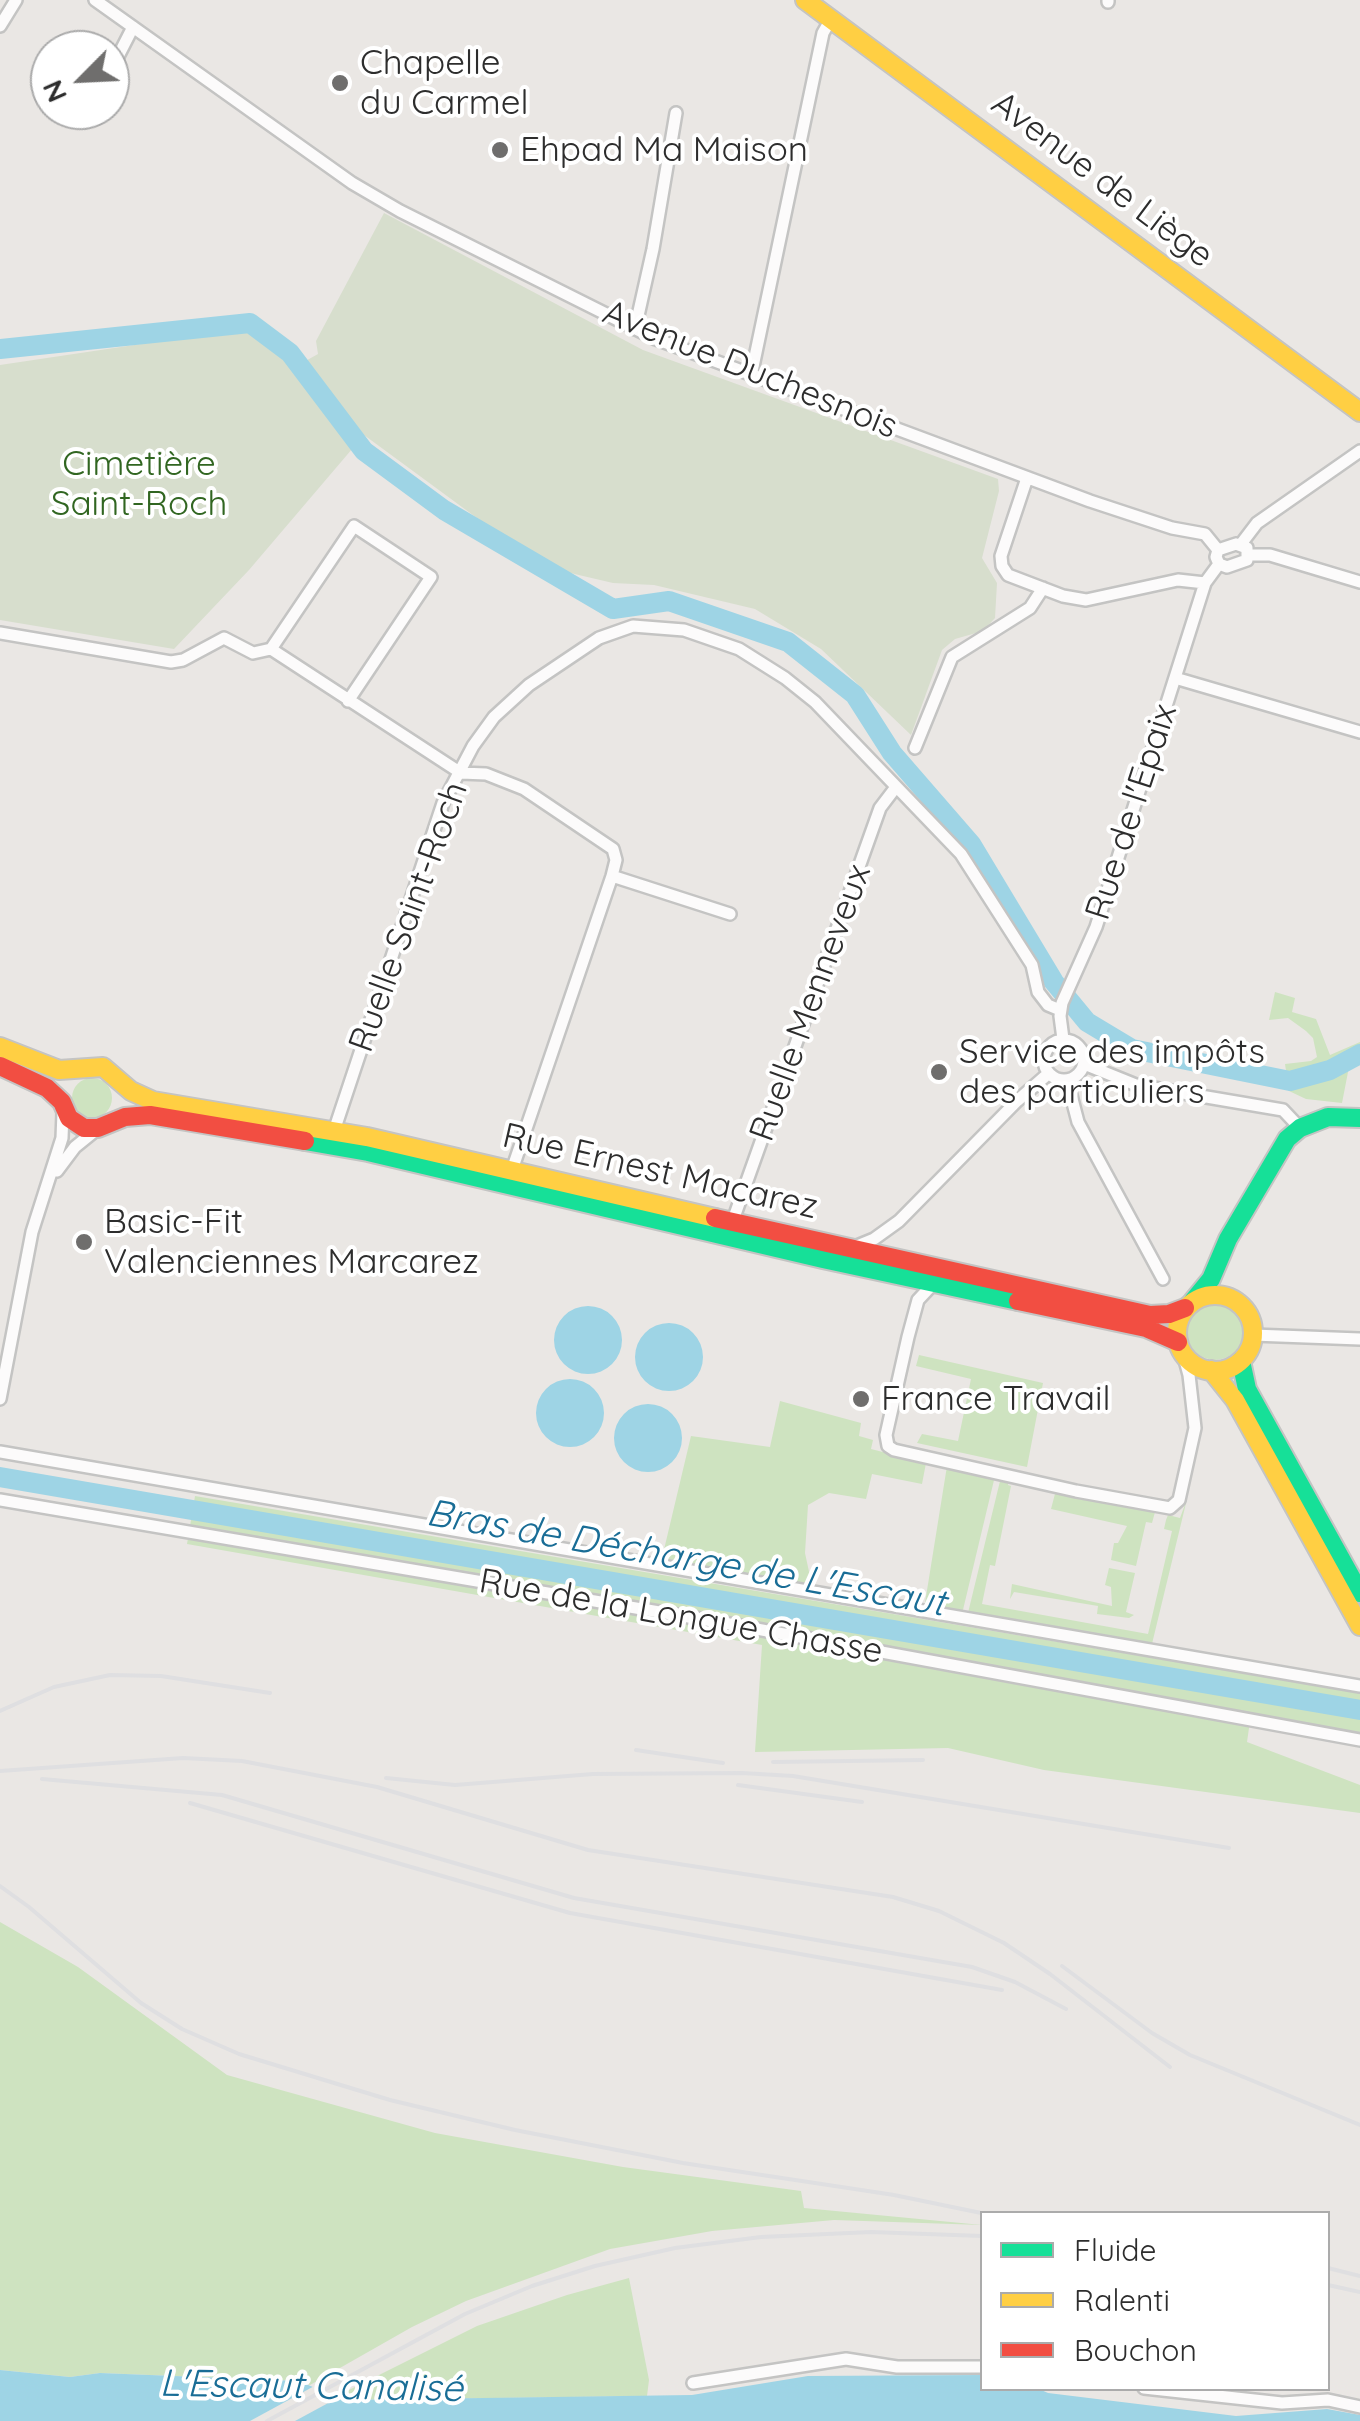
<!DOCTYPE html>
<meta charset="utf-8">
<style>
body{margin:0}
#map{position:relative;width:1360px;height:2421px;overflow:hidden;background:#eae7e4;font-family:Quicksand,sans-serif}
canvas{display:block}
.legend{position:absolute;left:980px;top:2211px;width:350px;height:180px;box-sizing:border-box;background:#fff;border:2px solid #ababab;margin:0;padding:12px 18px;list-style:none;font-size:30px;color:#2d2d2d}
.legend li{display:flex;align-items:center;gap:20px;height:50px}
.legend b{width:50px;border:2px solid #ababab}
.north{position:absolute;left:30px;top:30px;width:100px;height:100px;box-sizing:border-box;background:#fff;border:2px solid #ababab;border-radius:50%;rotate:246deg;font-size:28px;font-weight:700;line-height:40px;text-align:center;color:#2d2d2d}
.north::after{content:'';display:block;margin:auto;width:35px;height:45px;background:#6f6e6d;clip-path:polygon(50% 0,100% 100%,50% 72%,0 100%)}
</style>
<div id="map">
<canvas width="1360" height="2421"></canvas>
<ul class="legend">
<li><b style="height:12px;background:#16e098"></b>Fluide</li>
<li><b style="height:12px;background:#ffcf43"></b>Ralenti</li>
<li><b style="height:12px;background:#f24e42"></b>Bouchon</li>
</ul>
<div class="north">N</div>
</div>
<script>
const g = document.querySelector('canvas').getContext('2d');
g.lineJoin = 'round';
function paint(path, color) { g.fillStyle = color; g.fill(path, 'evenodd'); }
const toPath = rows => new Path2D(rows.map(r => 'M' + r).join(''));
function stroke(path, color, width, dash) { g.strokeStyle = color; g.lineWidth = width; g.lineCap = dash ? 'butt' : 'round'; g.setLineDash(dash || []); g.stroke(path); }
function label(font, color, halo, rows, align = 'center') {
  g.font = font + ' Quicksand,sans-serif'; g.lineWidth = 8; g.setLineDash([]); g.textBaseline = 'middle'; g.strokeStyle = halo; g.fillStyle = color; for (const [text, x, y, turn = 0] of rows) {
    g.save(); g.translate(x, y); g.rotate((+turn || 0) * Math.PI / 180); g.textAlign = isNaN(turn) ? turn : align; if (halo) g.strokeText(text, 0, 0); g.fillText(text, 0, 0); g.restore();
  }
}
paint(toPath([
 [1275,992,1295,998,1292,1012,1316,1019,1330,1055,1360,1042,1360,1063,1349,1067,1342,1103,1306,1099,1289,1091,1285,1064,1311,1061,1317,1057,1313,1038,1306,1031,1288,1018,1269,1020],
 '72 1098a20 20 0 1 1 40 0a20 20 0 1 1-40 0Z',
 '1187 1332a28 28 0 1 1 56 0a28 28 0 1 1-56 0Z',
 [919,1355,1043,1383,1027,1467,917,1443,922,1434,958,1441,971,1379,916,1366],
 [780,1401,861,1423,859,1436,873,1440,871,1449,926,1463,922,1484,872,1474,866,1499,829,1493,808,1505,805,1553,811,1581,806,1585,662,1558,691,1436,770,1447],
 [947,1466,995,1476,962,1614,924,1609],
 [1001,1477,1010,1478,1008,1485,1011,1486,995,1566,990,1565,982,1604,1148,1634,1172,1531,1164,1529,1166,1520,1168,1515,1180,1518,1187,1499,1151,1648,967,1617],
 [1056,1490,1155,1512,1152,1523,1146,1522,1136,1566,1111,1560,1114,1543,1118,1543,1127,1526,1051,1509],
 [195,1496,1360,1693,1360,1733,1251,1714,1247,1742,1360,1785,1360,1813,1044,1770,948,1748,755,1752,762,1645,187,1544],
 [1109,1568,1135,1573,1126,1612,1134,1615,1129,1618,1097,1614,1098,1606,1014,1592,1010,1599,1012,1584,1112,1606,1111,1587,1105,1585],
 [0,1922,78,1967,227,2075,435,2133,623,2167,801,2191,804,2208,982,2225,834,2220,712,2231,610,2249,466,2301,412,2327,310,2385,299,2381,100,2373,70,2377,0,2370],
 [629,2278,649,2380,647,2396,343,2400,335,2397,477,2326,567,2295]
]), '#cee3c0');
paint(toPath([
 [384,213,643,350,998,479,999,491,982,558,997,583,995,618,983,631,955,639,942,650,911,735,821,649,755,609,654,585,613,583,566,572,481,521,364,435,249,570,174,649,0,620,0,365,248,328,293,368,318,354,316,341]
]), '#d7decd');
paint(toPath([
 '554 1340a34 34 0 1 1 68 0a34 34 0 1 1-68 0Z',
 '635 1357a34 34 0 1 1 68 0a34 34 0 1 1-68 0Z',
 '536 1413a34 34 0 1 1 68 0a34 34 0 1 1-68 0Z',
 '614 1438a34 34 0 1 1 68 0a34 34 0 1 1-68 0Z',
 [0,2370,70,2377,100,2373,299,2381,343,2400,692,2395,808,2376,982,2375,982,2388,1039,2389,1048,2393,1236,2416,1327,2409,1360,2415,1360,2421,0,2421]
]), '#9ed4e5');
paint(toPath([
 [318,2384,343,2395,295,2421,250,2421]
]), '#eae7e4');
stroke(toPath([
 [0,349,250,323,290,353,364,451,444,510,613,609,669,601,788,642,855,695,892,753,971,844,1054,982,1087,1022,1132,1049,1290,1081,1330,1070,1360,1054],
 [0,1477,1360,1710]
]), '#9ed4e5', 20);
const street = toPath([
 [95,0,352,183,400,211,656,339,1090,501,1172,528,1205,534,1218,550],
 [1108,0,1108,2],
 [0,26,16,0],
 [110,72,133,27],
 [85,122,91,110],
 [635,329,653,249,676,113],
 [751,376,823,33,831,19],
 [1027,478,1001,556,1002,566,1008,575,1063,596,1086,600,1178,580,1205,583],
 [1236,544,1247,548,1247,560,1227,567,1219,564,1216,557,1218,550,1236,544],
 [1241,544,1257,523,1360,451],
 [1249,555,1270,555,1360,582],
 [0,633,171,662,183,660,224,638,253,653,271,649,461,773,486,774,524,789,613,849,616,860,612,876,512,1170],
 [271,649,354,526,431,577,348,701],
 [1175,678,1360,732],
 [915,748,952,657,1030,608,1043,588],
 [612,876,730,914],
 [1063,1039,1060,1016,1062,1003,1096,927,1205,583,1219,564],
 '1044 1060a20 20 0 1 1 40 0a20 20 0 1 1-40 0Z',
 [1084,1064,1136,1085,1283,1110,1300,1128],
 [1067,1080,1078,1122,1163,1279],
 [334,1131,443,803,473,746,494,717,529,685,599,638,633,626,684,630,739,649,785,678,815,702,961,854,1032,965,1038,992,1048,1005,1060,1010],
 [57,1171,75,1147,96,1130],
 [732,1223,880,808,896,787],
 [852,1248,874,1239,899,1221,1017,1101,1049,1073],
 [934,1283,918,1300,908,1337,886,1435,888,1446,894,1450,1076,1491,1170,1508,1179,1500,1195,1428,1189,1375,1183,1353],
 [1253,1335,1360,1339],
 [0,1399,32,1232,62,1138,63,1112],
 [0,1452,1360,1686],
 [0,1500,724,1623,1360,1740],
 [693,2383,846,2359,897,2367,982,2367],
 [1144,2388,1282,2403,1328,2400,1360,2407]
]);
const fast = toPath([
 [305,1141,368,1152,823,1259,1018,1301],
 [1193,1301,1211,1279,1228,1239,1287,1139,1300,1128,1328,1117,1360,1118],
 [1241,1361,1247,1389,1360,1593]
]);
const slow = toPath([
 [805,0,1360,412],
 [0,1047,59,1070,103,1067,131,1091,153,1101,367,1137,715,1218],
 '1177 1333a38 38 0 1 1 76 0a38 38 0 1 1-76 0Z',
 [1211,1370,1235,1400,1360,1626]
]);
const jam = toPath([
 [0,1066,47,1088,62,1102,69,1118,84,1128,98,1128,125,1117,150,1115,305,1141],
 [715,1218,1150,1315,1169,1314,1185,1308],
 [1018,1301,1146,1328,1178,1342]
]);
stroke(street, '#c4c4c3', 16);
stroke(fast, '#c4c4c3', 22);
stroke(slow, '#c4c4c3', 22);
stroke(jam, '#c4c4c3', 22);
stroke(street, '#fcfbfb', 11);
stroke(fast, '#16e098', 18);
stroke(slow, '#ffcf43', 18);
stroke(jam, '#f24e42', 18);
stroke(toPath([
 [0,1711,54,1687,110,1675,161,1676,270,1693],
 [636,1750,723,1763],
 [773,1762,923,1760],
 [0,1771,183,1758,242,1761,377,1787,588,1850,893,1897,939,1911,1004,1943,1050,1974,1170,2067],
 [386,1778,455,1785,593,1774,742,1773,793,1776,1229,1848],
 [42,1779,222,1795,574,1898,972,1967,1015,1982,1066,2009],
 [738,1785,862,1802],
 [190,1803,570,1913,1002,1990],
 [0,1886,29,1907,141,2003,182,2029,239,2054,390,2100,515,2130,683,2163,894,2195,986,2214],
 [1062,1966,1152,2033,1190,2055,1360,2125],
 [1328,2268,1360,2276],
 [1328,2285,1360,2292],
 [267,2421,465,2314,532,2286,595,2266,675,2248,761,2237,871,2232,982,2236]
]), '#dfdfe1', 4);
for (const [x, y, r, color] of [
 [340,83,10,"#6f6e6d"],
 [500,150,10,"#6f6e6d"],
 [939,1072,10,"#6f6e6d"],
 [84,1242,10,"#6f6e6d"],
 [861,1399,10,"#6f6e6d"]
]) { const dot = new Path2D(); dot.arc(x, y, r, 0, 2 * Math.PI); g.fillStyle = color; g.fill(dot); stroke(dot, '#fff', 4); }
label('35px', '#2d2d2d', '#fff', [
 ["Chapelle",360,63],
 ["du Carmel",360,103],
 ["Ehpad Ma Maison",520,150],
 ["Service des impôts",959,1052],
 ["des particuliers",959,1092],
 ["Basic-Fit",104,1222],
 ["Valenciennes Marcarez",104,1262],
 ["France Travail",881,1399]
], 'left');
label('35px', '#2d2d2d', '#fff', [
 ["Avenue de Liège",1102,180,37],
 ["Avenue Duchesnois",750,370,22],
 ["Rue de l'Epaix",1132,812,-72],
 ["Ruelle Saint-Roch",409,917,-70],
 ["Ruelle Menneveux",811,1003,-70],
 ["Rue Ernest Macarez",660,1172,13],
 ["Rue de la Longue Chasse",681,1617,10]
]);
label('35px', '#316621', '#fff', [
 ["Cimetière",139,464],
 ["Saint-Roch",139,504]
]);
label('italic 38px', '#196d96', '#fff', [
 ["Bras de Décharge de L'Escaut",686,1559,10],
 ["L'Escaut Canalisé",311,2387,1]
]);
</script>
